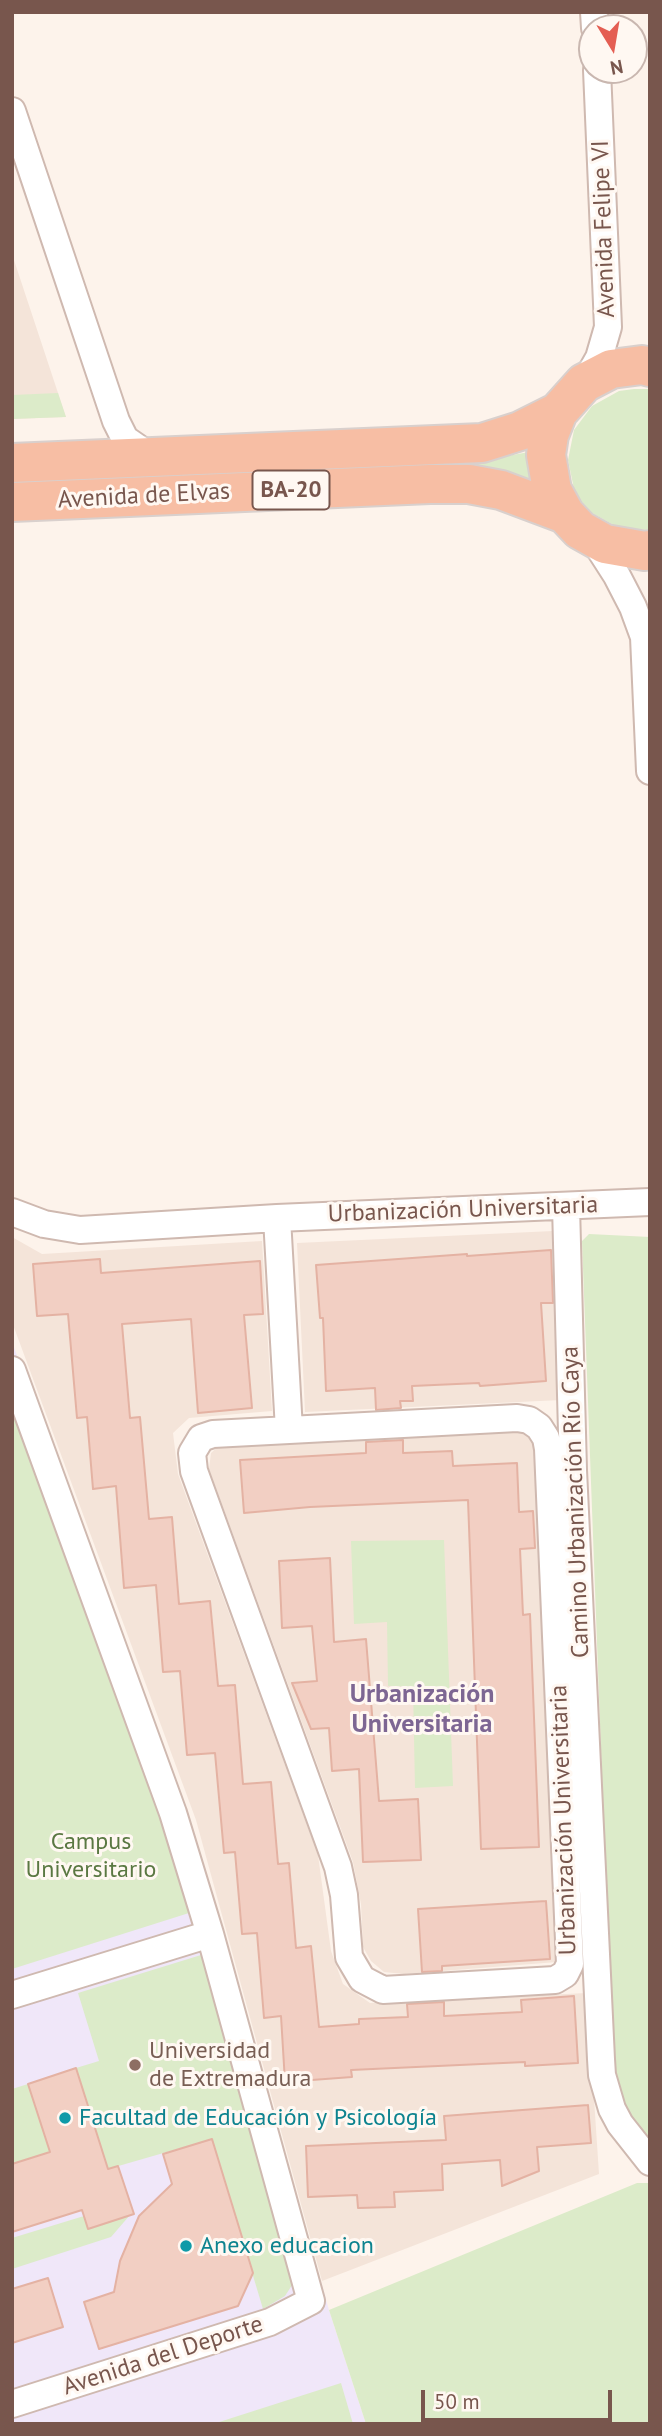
<!DOCTYPE html>
<meta charset="utf-8">
<style>
body{margin:0}
#map{position:relative;width:662px;height:2436px;overflow:hidden;background:#fdf3eb;font-family:"PT Sans",sans-serif}
canvas{display:block}
.frame{position:absolute;inset:0;border:14px solid #78564d;pointer-events:none}
.north{position:absolute;left:578px;top:14px;width:70px;height:70px;box-sizing:border-box;background:#fff8f2;border:2px solid #c9b7b0;border-radius:50%;rotate:169deg;font-size:19px;font-weight:700;line-height:28px;text-align:center;color:#78564d}
.north::after{content:'';display:block;margin:auto;width:24px;height:32px;background:#e45e53;clip-path:polygon(50% 0,100% 100%,50% 72%,0 100%)}
.scale{position:absolute;left:421px;top:2390px;width:191px;height:32px;box-sizing:border-box;border:4px solid #78564d;border-top:0;padding-left:9px;font-size:21px;line-height:24px;white-space:nowrap;color:#78564d;-webkit-text-stroke:5px #fff8f2;paint-order:stroke}
</style>
<div id="map">
<canvas width="662" height="2436"></canvas>
<div class="frame"></div>
<div class="north">N</div>
<div class="scale">50 m</div>
</div>
<script>
const g = document.querySelector('canvas').getContext('2d');
g.lineJoin = 'round';
function paint(path, color) { g.fillStyle = color; g.fill(path, 'evenodd'); }
const toPath = rows => new Path2D(rows.map(r => 'M' + r).join(''));
function stroke(path, color, width, dash) { g.strokeStyle = color; g.lineWidth = width; g.lineCap = dash ? 'butt' : 'round'; g.setLineDash(dash || []); g.stroke(path); }
function label(font, color, halo, rows, align = 'center') {
  g.font = font + ' "PT Sans",sans-serif'; g.lineWidth = 6; g.setLineDash([]); g.textBaseline = 'middle'; g.strokeStyle = halo; g.fillStyle = color; for (const [text, x, y, turn = 0] of rows) {
    g.save(); g.translate(x, y); g.rotate((+turn || 0) * Math.PI / 180); g.textAlign = isNaN(turn) ? turn : align; if (halo) g.strokeText(text, 0, 0); g.fillText(text, 0, 0); g.restore();
  }
}
paint(toPath([
 [12,254,58,393,66,417,12,419],
 [553,1231,561,1400,305,1412,297,1243],
 [12,1237,42,1254,262,1241,272,1411,189,1418,173,1433,178,1474,318,1855,331,1951,343,1984,370,2003,587,1993,599,2174,322,2281,196,1820,12,1322],
 [524,1431,534,1440,557,1962,404,1974,384,1972,371,1961,363,1947,361,1904,353,1862,209,1469,211,1453,222,1443]
]), '#f4e4d9');
paint(toPath([
 [12,1342,188,1819,329,2310,366,2424,12,2424]
]), '#f0e7f9');
paint(toPath([
 [634,389,650,389,648,530,619,528,592,513,582,502,574,489,568,460,574,430,592,406,619,391],
 [58,393,66,417,12,419,12,395],
 [529,452,529,481,440,473,440,461,496,458],
 [589,1234,650,1237,650,2142,627,2109,616,2083,612,2045,582,1241],
 [12,1408,162,1815,189,1913,12,1969],
 [444,1540,453,1786,415,1788,413,1687,388,1686,387,1622,354,1624,351,1541],
 [201,1955,294,2282,285,2296,263,2309,212,2139,108,2169,76,2068,99,2061,78,1993],
 [28,2084,50,2152,12,2164,12,2089],
 [637,2183,650,2183,650,2424,366,2424,329,2310],
 [130,2215,111,2237,12,2269,12,2238,84,2216,89,2229],
 [341,2383,353,2424,213,2424]
]), '#dcebc9');
const building = toPath([
 [551,1250,553,1303,541,1303,546,1381,480,1386,479,1383,412,1386,413,1401,400,1401,401,1408,376,1410,375,1388,326,1391,323,1318,320,1318,316,1265,467,1254,467,1256,551,1250],
 [100,1259,101,1273,260,1261,263,1314,244,1315,252,1408,198,1413,191,1319,122,1324,130,1418,140,1417,149,1519,172,1517,179,1604,210,1601,218,1686,235,1685,243,1784,271,1782,278,1864,289,1863,296,1948,311,1946,319,2027,359,2024,359,2019,408,2017,407,2004,444,2002,444,2016,522,2012,521,2000,574,1996,578,2063,525,2066,525,2062,351,2070,352,2077,285,2082,281,2016,264,2018,257,1933,242,1934,235,1852,224,1853,215,1753,187,1755,180,1671,163,1672,156,1585,124,1588,116,1486,93,1489,87,1417,77,1418,68,1314,37,1316,33,1264,100,1259],
 [403,1440,403,1453,452,1451,453,1466,517,1463,519,1512,533,1511,535,1548,520,1549,523,1615,530,1614,539,1847,481,1849,468,1500,310,1507,244,1513,240,1460,366,1453,366,1442,403,1440],
 [330,1558,334,1642,366,1639,379,1801,418,1799,421,1860,363,1862,359,1769,332,1771,329,1728,311,1729,292,1683,317,1681,312,1626,282,1628,279,1561,330,1558],
 [546,1901,550,1959,442,1966,442,1971,422,1972,418,1909,546,1901],
 [76,2068,108,2169,118,2166,134,2214,88,2229,82,2210,12,2232,12,2164,50,2152,28,2084,76,2068],
 [588,2105,591,2143,537,2147,539,2171,502,2186,500,2160,442,2164,443,2190,394,2192,395,2207,358,2208,357,2195,308,2197,306,2146,446,2140,444,2116,588,2105],
 [212,2139,253,2273,238,2306,99,2349,84,2302,114,2292,120,2261,139,2216,172,2184,163,2154,212,2139],
 [48,2278,63,2327,12,2343,12,2289,48,2278]
]);
paint(building, '#f2cfc3');
stroke(building, '#e4b2a3', 2);
const minor = toPath([
 [594,12,595,28],
 [12,111,116,421,125,439,151,457],
 [586,381,599,358,608,327,597,70],
 [592,537,617,576,633,607,644,637,650,771],
 [566,1206,573,1470,601,2059,602,2075,612,2109,620,2124,650,2162],
 [12,1212,44,1224,80,1230,277,1218,650,1202],
 [277,1218,289,1430],
 [12,1370,173,1813,210,1934,311,2301,270,2322,12,2404],
 [517,1418,529,1420,539,1427,546,1438,548,1449,570,1964,565,1974,555,1980,383,1990,362,1979,349,1957,344,1895,338,1867,194,1471,192,1453,201,1438,213,1434,517,1418],
 [12,1995,210,1934]
]);
const trunk = toPath([
 [650,367,642,365,611,369,584,383,558,412,549,435,546,455,552,490,565,514,580,530,605,544,645,551,650,550],
 [12,463,482,443,520,431,558,412],
 [12,502,430,484,469,484,501,490,565,514]
]);
stroke(minor, '#cfb9b0', 30);
stroke(trunk, '#d9d0cd', 42);
stroke(minor, '#fff', 26);
stroke(trunk, '#f7bea4', 38);
for (const [x, y, r, color] of [
 [135,2065,7,"#8d6e63"],
 [65,2118,7,"#0f9aa8"],
 [186,2246,7,"#0f9aa8"]
]) { const dot = new Path2D(); dot.arc(x, y, r, 0, 2 * Math.PI); g.fillStyle = color; g.fill(dot); stroke(dot, '#fff8f2', 2.5); }
for (const [x, y, w] of [
 [291,490,77]
]) { const box = new Path2D(); box.roundRect(x - w / 2, y - 19.5, w, 39, 5); g.fillStyle = '#fff8f2'; g.fill(box); stroke(box, '#78564d', 2); }
label('bold 23px', '#78564d', null, [
 ["BA-20",291,490]
]);
label('24px', '#78564d', '#fff8f2', [
 ["Avenida Felipe VI",604,229,-92],
 ["Avenida de Elvas",144,496,-3],
 ["Urbanización Universitaria",463,1210,-2],
 ["Camino Urbanización Río Caya",576,1502,-92],
 ["Urbanización Universitaria",564,1820,-92],
 ["Avenida del Deporte",163,2356,-18]
]);
label('24px', '#5a7842', '#fff8f2', [
 ["Campus",91,1842],
 ["Universitario",91,1870]
]);
label('24px', '#785e54', '#fff8f2', [
 ["Universidad",149,2051],
 ["de Extremadura",149,2079]
], 'left');
label('24px', '#0d838f', '#fff8f2', [
 ["Facultad de Educación y Psicología",79,2118],
 ["Anexo educacion",200,2246]
], 'left');
label('bold 26px', '#7d6693', '#fff8f2', [
 ["Urbanización",422,1695],
 ["Universitaria",422,1725]
]);
</script>
